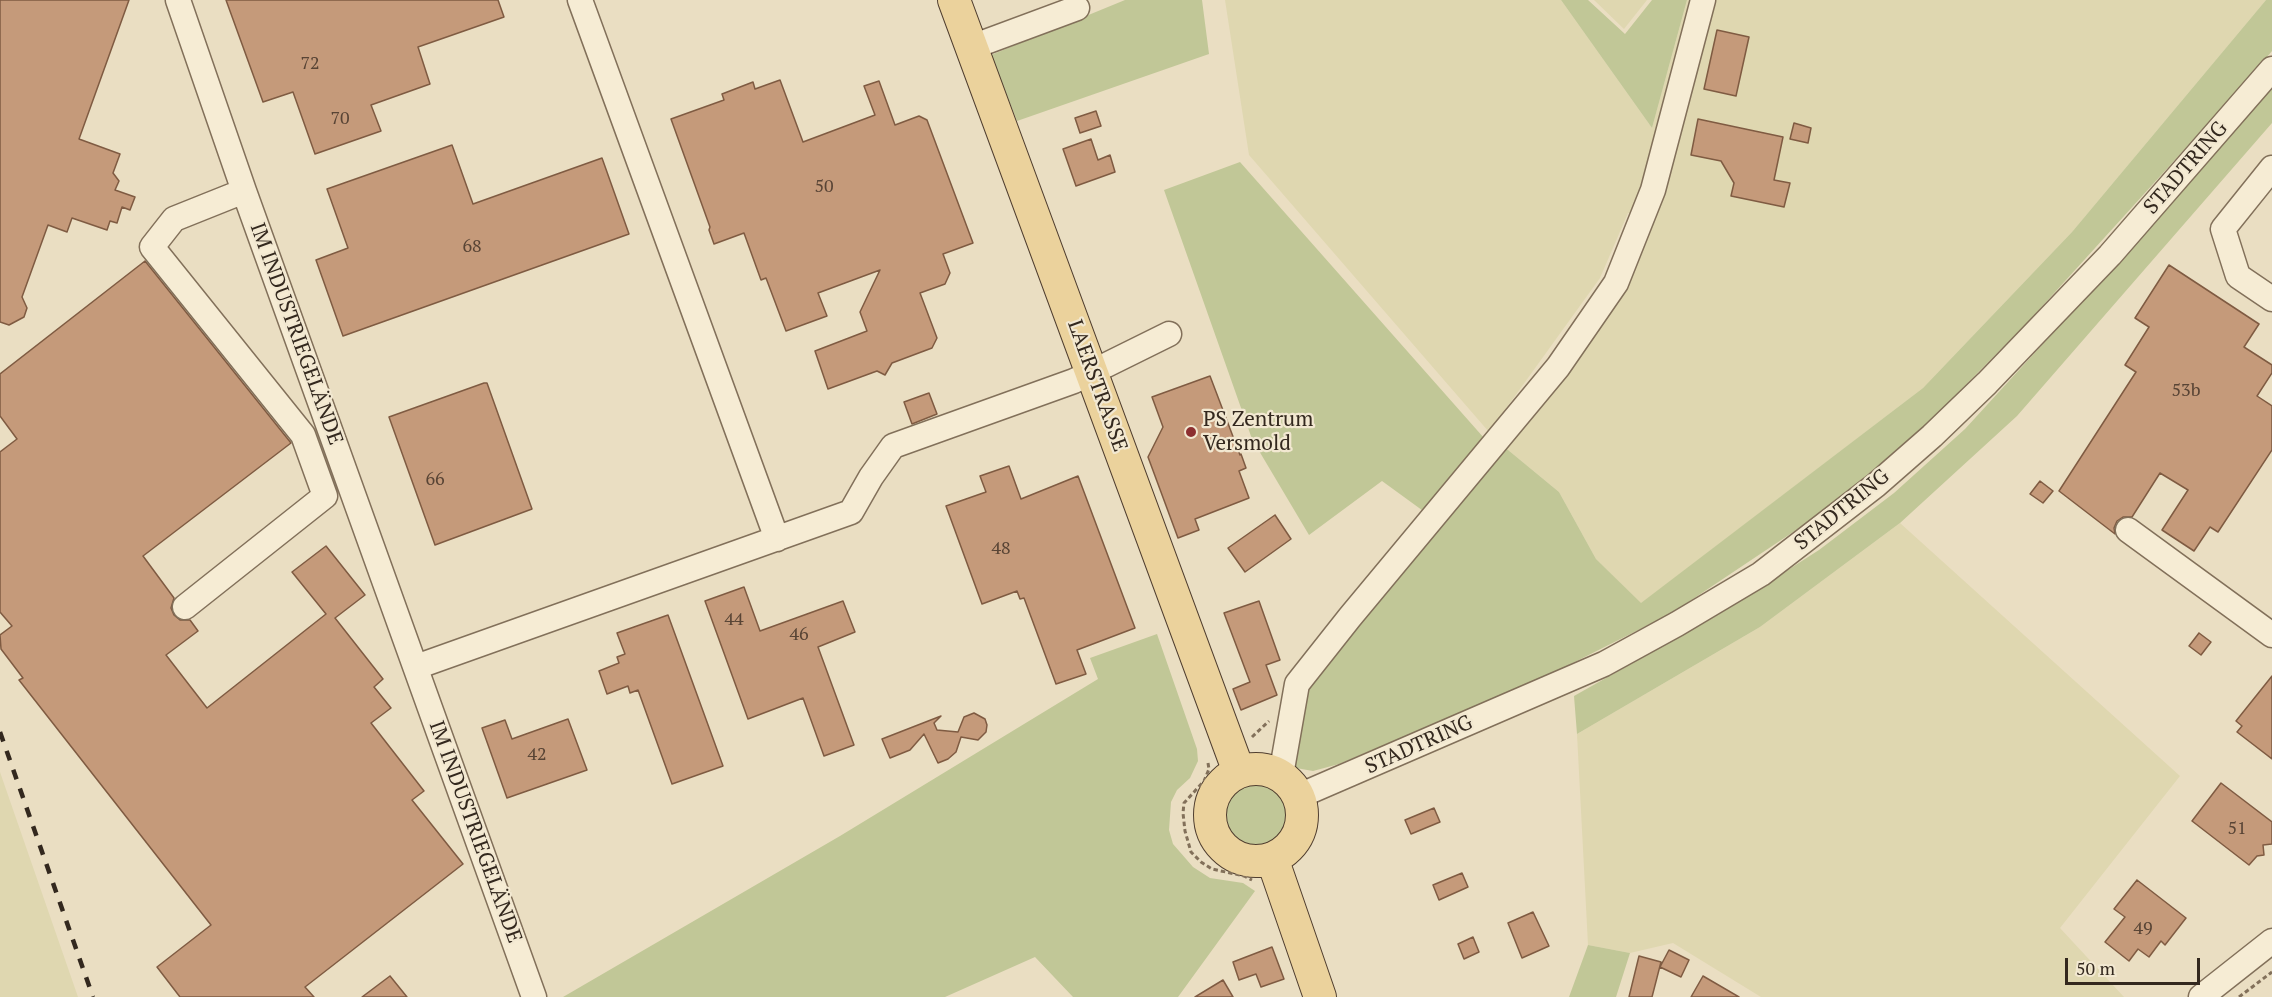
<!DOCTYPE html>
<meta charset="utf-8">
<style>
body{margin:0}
#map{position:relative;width:2272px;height:997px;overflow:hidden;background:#eadec2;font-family:"PT Serif",serif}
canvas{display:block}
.scale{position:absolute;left:2065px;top:958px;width:135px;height:27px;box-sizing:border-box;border:3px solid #33281e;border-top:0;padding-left:8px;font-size:18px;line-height:21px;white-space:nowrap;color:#33281e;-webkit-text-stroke:4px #f2e8d1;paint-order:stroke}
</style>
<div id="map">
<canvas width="2272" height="997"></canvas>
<div class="scale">50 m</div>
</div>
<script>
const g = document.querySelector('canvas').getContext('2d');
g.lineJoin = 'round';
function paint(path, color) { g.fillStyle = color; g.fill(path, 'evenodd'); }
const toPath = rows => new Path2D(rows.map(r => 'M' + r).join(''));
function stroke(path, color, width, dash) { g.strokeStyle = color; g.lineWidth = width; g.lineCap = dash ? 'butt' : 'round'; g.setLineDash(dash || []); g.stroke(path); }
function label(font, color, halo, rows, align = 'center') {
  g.font = font + ' "PT Serif",serif'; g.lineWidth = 4.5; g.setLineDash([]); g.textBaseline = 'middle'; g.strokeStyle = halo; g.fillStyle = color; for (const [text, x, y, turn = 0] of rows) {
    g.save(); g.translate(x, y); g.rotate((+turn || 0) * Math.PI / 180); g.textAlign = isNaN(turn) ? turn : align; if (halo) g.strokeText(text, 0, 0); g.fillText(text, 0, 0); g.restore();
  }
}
paint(toPath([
 [1225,0,1561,0,1652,128,1687,0,2266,0,2072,232,1923,388,1641,604,1596,559,1559,492,1502,445,1610,313,1634,270,1650,218,1628,213,1600,278,1489,432,1249,155],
 [1594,0,1647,0,1624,29],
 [1900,523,2180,776,2060,928,2124,997,1761,997,1673,943,1630,953,1588,945,1577,734,1760,627],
 [0,772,78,997,0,997]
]), '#dfd7b0');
paint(toPath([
 [1125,0,1202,0,1209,54,1017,121,991,55],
 [1561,0,1588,0,1625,34,1652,0,1687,0,1652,128],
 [2266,0,2272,0,2272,51,2251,76,2027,323,1927,424,1826,510,1672,613,1543,678,1339,764,1313,771,1296,768,1294,755,1308,685,1502,445,1559,492,1596,559,1641,603,1923,388,2072,232],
 [2272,83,2272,123,2017,416,1900,523,1760,627,1577,734,1574,696,1716,616,1819,550,1894,493,1965,429,2095,287],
 [1240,162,1484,438,1426,513,1382,481,1309,535,1252,439,1164,190],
 [1157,634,1197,749,1198,761,1190,778,1177,790,1171,802,1169,830,1173,844,1193,867,1210,878,1243,883,1255,891,1178,997,1073,997,1035,957,945,997,563,997,840,836,1098,679,1090,658],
 '1217 816a38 38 0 1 1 76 0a38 38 0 1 1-76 0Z',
 [1588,945,1630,953,1616,997,1569,997]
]), '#c1c797');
const building = toPath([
 [0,0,129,0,79,139,120,154,113,173,119,181,115,190,135,197,130,210,122,207,117,223,110,221,107,230,72,218,67,232,48,225,22,297,27,308,24,317,9,325,0,322,0,0],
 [226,0,498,0,504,17,418,47,430,84,371,105,381,131,315,154,293,92,263,102,226,0],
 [1717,30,1749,37,1736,96,1704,89,1717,30],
 [780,80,803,142,875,115,864,86,879,81,895,125,919,116,927,120,973,243,943,254,950,273,945,284,920,293,937,338,932,348,892,363,885,375,877,371,828,389,815,351,867,331,860,312,880,270,818,293,827,316,786,331,766,278,761,280,744,233,714,244,709,230,710,227,671,119,724,100,722,94,753,82,755,89,780,80],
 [1096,111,1101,126,1080,133,1075,118,1096,111],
 [1698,119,1783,137,1774,180,1790,183,1784,207,1731,196,1734,183,1721,161,1691,155,1698,119],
 [1794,123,1811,128,1808,143,1790,139,1794,123],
 [1091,139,1098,160,1110,155,1115,172,1076,186,1063,149,1091,139],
 [452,145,473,204,602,158,629,234,343,336,316,260,348,248,327,189,452,145],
 [145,261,291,443,143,556,174,598,171,608,174,615,180,620,190,620,198,631,166,655,207,708,326,614,292,572,326,546,365,595,335,618,383,679,374,687,391,708,371,723,424,791,412,800,463,864,305,987,314,997,180,997,157,967,211,925,19,680,23,678,1,649,0,635,12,626,0,612,0,452,17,439,0,416,0,374,145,261],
 [2169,265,2259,324,2244,347,2272,365,2272,373,2257,396,2272,406,2272,450,2218,532,2210,527,2194,551,2162,530,2188,490,2160,473,2132,517,2123,517,2117,521,2114,528,2115,534,2059,491,2136,372,2125,365,2149,327,2135,318,2169,265],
 [1210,376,1240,455,1241,454,1246,468,1239,471,1249,498,1195,519,1199,530,1178,538,1148,457,1163,427,1152,397,1210,376],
 [484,383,487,383,532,509,435,545,389,417,484,383],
 [929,393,937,414,912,424,904,402,929,393],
 [1009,466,1021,499,1078,476,1135,628,1077,650,1086,674,1056,684,1024,598,1020,599,1017,591,982,604,946,506,986,492,980,476,1009,466],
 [2040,481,2053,491,2043,503,2030,494,2040,481],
 [1275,515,1291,539,1245,572,1228,548,1275,515],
 [744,587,760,631,843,601,855,632,818,647,854,745,824,756,803,698,748,719,705,601,744,587],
 [1259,601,1280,660,1266,665,1277,695,1241,710,1233,689,1250,682,1224,613,1259,601],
 [668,615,723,766,672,784,638,690,630,693,628,686,607,694,599,671,619,663,617,657,625,654,617,633,668,615],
 [2199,633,2211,642,2201,655,2189,646,2199,633],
 [2272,676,2272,759,2237,732,2242,726,2236,721,2272,676],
 [974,713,985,719,987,725,986,732,978,740,961,737,956,752,948,759,938,763,924,734,910,750,890,758,882,739,941,716,934,723,937,730,958,732,964,717,974,713],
 [568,719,587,770,507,798,482,728,505,720,512,739,568,719],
 [2221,783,2272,822,2272,844,2263,845,2264,855,2257,856,2249,865,2192,821,2221,783],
 [1434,808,1440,822,1411,834,1405,820,1434,808],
 [1462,873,1468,887,1439,900,1433,885,1462,873],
 [2137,880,2186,918,2165,945,2161,941,2149,957,2138,949,2129,961,2105,942,2125,917,2114,909,2137,880],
 [1533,912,1549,946,1522,958,1508,923,1533,912],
 [1473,937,1479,952,1464,959,1458,944,1473,937],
 [1272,947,1284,979,1261,987,1256,974,1239,980,1233,962,1272,947],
 [1669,950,1689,960,1681,977,1660,967,1669,950],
 [1639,956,1661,962,1652,997,1629,997,1639,956],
 [390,976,407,997,362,997,390,976],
 [1703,976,1739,997,1691,997,1703,976],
 [1223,980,1233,997,1195,997,1223,980]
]);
paint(building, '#c59a7a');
stroke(building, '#7f5b42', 1.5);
const minor = toPath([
 [178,0,244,191,534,997],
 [580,0,777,539],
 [972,47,1077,8],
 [2272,168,2223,229,2238,276,2272,299],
 [2128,530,2272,635],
 [185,607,325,496,303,435,152,247,174,219,244,191],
 [416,667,851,512,871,477,893,446,1074,381,1169,334],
 [1281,775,1297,684,1350,617,1558,367,1616,283,1653,190,1703,0],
 [1299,796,1604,664,1677,624,1761,574,1876,485,1932,436,1987,383,2110,255,2272,69],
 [2201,997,2272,941]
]);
const major = toPath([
 [954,0,1239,772],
 '1210 815a46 46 0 1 1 92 0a46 46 0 1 1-92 0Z',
 [1272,858,1320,997]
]);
stroke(minor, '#82705a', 27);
stroke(major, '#503e2f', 34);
stroke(toPath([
 [1252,737,1269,721],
 [1208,763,1209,769,1204,781,1184,803,1183,813,1185,831,1191,852,1201,862,1212,869,1244,876,1252,880],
 [2239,997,2272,972]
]), '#82705a', 3, [4.5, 3]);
stroke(minor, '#f6ecd4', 24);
stroke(major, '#ebd29c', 32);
stroke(toPath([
 [0,732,93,997]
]), '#33281e', 4.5, [10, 10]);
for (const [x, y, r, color] of [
 [1191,432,6,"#8d2f30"]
]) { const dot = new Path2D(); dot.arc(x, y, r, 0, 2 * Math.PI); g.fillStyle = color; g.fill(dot); stroke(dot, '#f2e8d1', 2); }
label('18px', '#584435', null, [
 ["72",310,64],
 ["70",340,119],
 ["50",824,187],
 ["68",472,247],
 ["53b",2186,391],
 ["66",435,480],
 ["48",1001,549],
 ["44",734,620],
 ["46",799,635],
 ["42",537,755],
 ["51",2237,829],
 ["49",2143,929]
]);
label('21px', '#33281e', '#f2e8d1', [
 ["STADTRING",2186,168,-49],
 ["IM INDUSTRIEGELÄNDE",296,334,70],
 ["LAERSTRASSE",1097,386,70],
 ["STADTRING",1842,510,-39],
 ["STADTRING",1419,745,-24],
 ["IM INDUSTRIEGELÄNDE",475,832,70]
]);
label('21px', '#33281e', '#f2e8d1', [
 ["PS Zentrum",1203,420],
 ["Versmold",1203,444]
], 'left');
</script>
